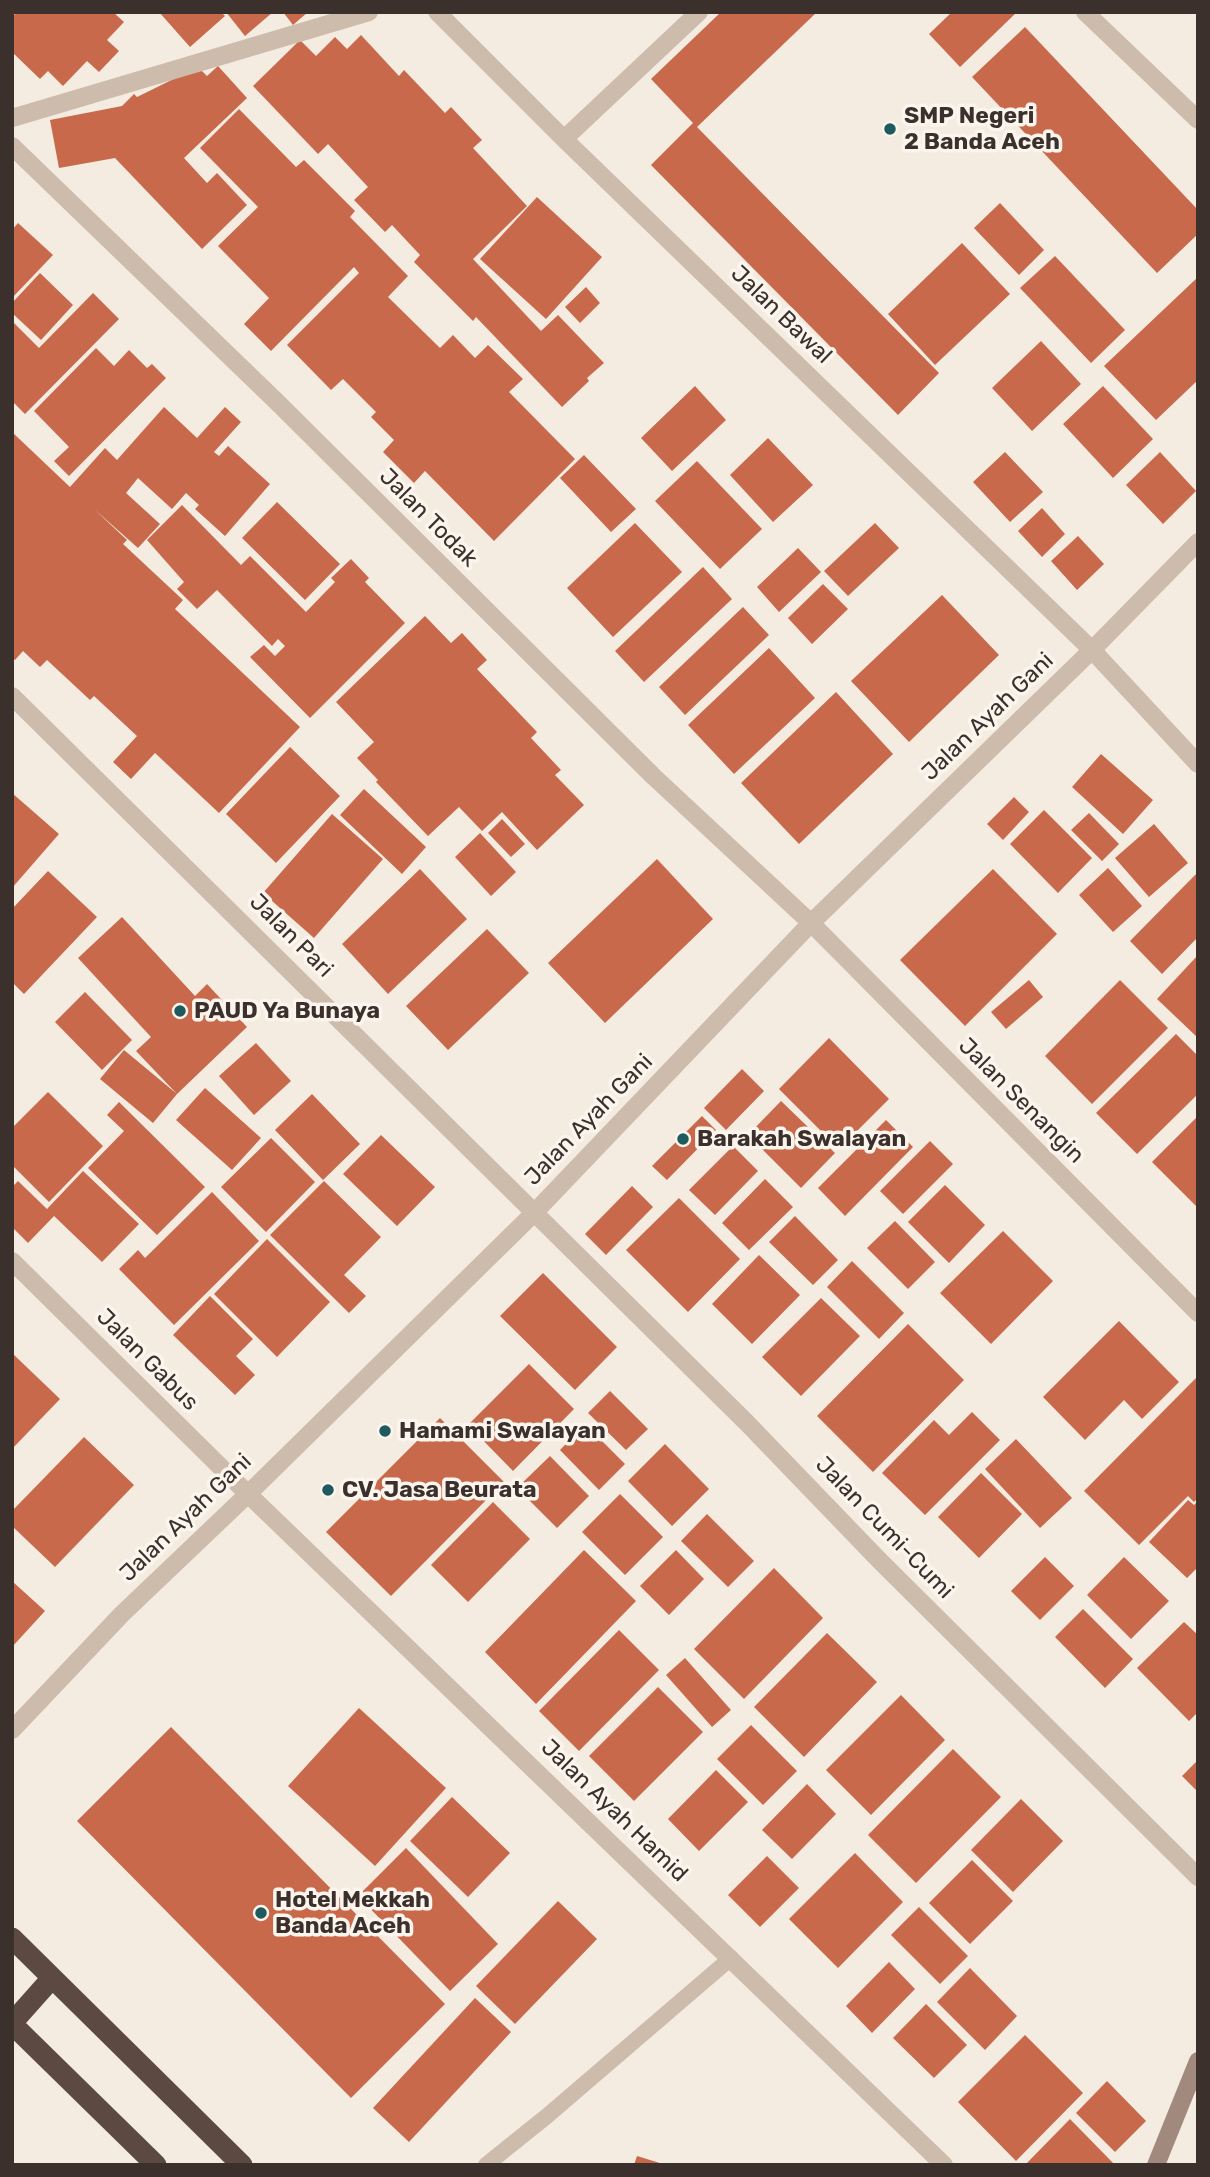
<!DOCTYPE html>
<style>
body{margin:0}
#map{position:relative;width:1210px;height:2177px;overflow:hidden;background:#f4ebe1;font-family:Rubik,sans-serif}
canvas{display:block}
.frame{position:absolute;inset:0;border:14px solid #3b302b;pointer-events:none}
</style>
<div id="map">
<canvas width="1210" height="2177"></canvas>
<div class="frame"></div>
</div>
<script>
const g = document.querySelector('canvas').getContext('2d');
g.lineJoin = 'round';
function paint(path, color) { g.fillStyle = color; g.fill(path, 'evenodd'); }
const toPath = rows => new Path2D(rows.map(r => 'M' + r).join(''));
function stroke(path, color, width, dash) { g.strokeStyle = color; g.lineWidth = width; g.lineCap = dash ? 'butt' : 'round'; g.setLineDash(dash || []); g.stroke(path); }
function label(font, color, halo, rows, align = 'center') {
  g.font = font + ' Rubik,sans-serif'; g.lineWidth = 7; g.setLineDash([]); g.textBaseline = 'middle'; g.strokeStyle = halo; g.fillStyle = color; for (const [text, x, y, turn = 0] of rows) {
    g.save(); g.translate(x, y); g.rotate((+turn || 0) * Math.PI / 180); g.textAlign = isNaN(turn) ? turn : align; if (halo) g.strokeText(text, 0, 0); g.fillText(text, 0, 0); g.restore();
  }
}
paint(toPath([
 [17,12,113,12,124,22,107,40,119,51,99,72,87,61,63,86,48,71,40,79,12,52,12,17],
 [159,12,221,12,225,16,190,47],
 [226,12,273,12,245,36],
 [283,12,308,12,293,25],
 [721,12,817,12,697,127,939,373,898,415,651,165,693,123,651,79],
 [952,12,1017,12,960,67,929,34],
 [1025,27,1198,210,1198,234,1157,273,972,77],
 [361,35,399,76,404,70,445,113,451,107,482,140,473,148,527,206,473,259,541,331,558,315,604,363,587,378,589,381,562,407,476,317,473,321,414,262,420,255,392,225,385,232,354,200,368,187,328,144,318,154,253,86,300,40,316,56,335,37,347,49],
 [218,66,247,98,184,158,207,183,217,173,247,205,202,249,115,158,59,168,50,120,122,106,134,94,137,97,198,67,207,76],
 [239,109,296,167,304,160,355,211,350,217,408,276,388,297,440,348,453,335,475,358,488,345,523,379,509,392,575,459,494,541,425,471,414,483,383,452,394,440,371,417,376,412,343,379,331,390,287,345,359,273,354,267,271,351,244,324,269,298,218,246,258,207,200,148],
 [537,197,602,257,546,319,480,259],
 [1000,203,1044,250,1019,275,974,228],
 [18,223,53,255,12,298,12,230],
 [962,243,1010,294,935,365,888,314],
 [1055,256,1125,330,1091,363,1020,288],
 [40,273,73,305,41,340,12,313,12,303],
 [1198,277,1198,380,1156,420,1104,366],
 [586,287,600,303,580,323,565,307],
 [93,293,119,319,25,414,12,401,12,321,39,348],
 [1041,341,1081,384,1032,431,992,388],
 [96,348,114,366,129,350,147,368,152,364,166,378,69,476,54,461,69,447,34,411],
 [695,386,726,420,672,471,641,438],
 [1103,386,1153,439,1113,478,1063,424],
 [164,407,197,438,225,407,241,422,214,452,219,456,228,446,270,484,225,536,195,509,199,505,186,493,172,509,138,478,126,493,160,524,138,548,94,509,127,540,123,544,183,600,175,609,300,727,219,813,155,753,131,779,113,762,137,736,94,696,90,700,47,660,40,667,23,651,15,660,12,658,12,432,70,487,105,448,117,460],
 [768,438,813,485,773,522,730,475],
 [1005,452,1043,492,1010,522,973,482],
 [1160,452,1196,491,1163,524,1126,485],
 [584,455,636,509,611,532,560,478],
 [697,461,762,529,720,569,655,501],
 [277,502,340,564,305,600,242,538],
 [182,505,241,565,250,556,306,612,335,582,331,578,351,559,369,578,365,582,405,623,310,718,250,657,264,645,275,656,285,646,278,639,272,646,217,590,197,609,177,589,184,582,147,540],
 [1042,508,1065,534,1042,557,1018,531],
 [635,523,682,572,613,637,567,588],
 [875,523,899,548,848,596,824,571],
 [1078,536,1104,564,1077,590,1051,561],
 [798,548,821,572,779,612,757,587],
 [703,567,732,599,644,682,615,651],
 [823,584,848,609,812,644,788,618],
 [942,595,999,655,909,742,851,681],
 [743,607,769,635,685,715,659,687],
 [425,616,451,643,462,633,487,660,477,669,537,732,531,738,561,770,555,775,584,805,537,850,502,812,482,831,459,807,428,836,376,782,378,780,357,758,374,742,336,702],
 [769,648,815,698,734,774,688,725],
 [836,692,893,754,799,844,741,783],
 [290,747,340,796,276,863,226,814],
 [1101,754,1153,800,1123,834,1072,787],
 [364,789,426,847,402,874,340,815],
 [12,793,59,834,12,888],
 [1014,797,1029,812,1003,840,987,824],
 [1044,810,1092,858,1058,893,1010,844],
 [1089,813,1119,844,1102,861,1071,830],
 [332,814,383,859,314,938,263,893],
 [502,819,525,844,511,857,488,833],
 [1154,824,1188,863,1149,897,1115,858],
 [480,833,516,872,491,896,455,857],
 [657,859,713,919,605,1023,548,963],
 [1108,868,1142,906,1113,932,1079,895],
 [420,869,467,919,388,994,342,944],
 [993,869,1057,934,965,1026,900,960],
 [48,871,97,917,24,994,12,982,12,909],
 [1198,872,1198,937,1162,974,1130,941],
 [122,917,195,996,207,984,247,1027,177,1094,136,1051,151,1037,78,958],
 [487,929,529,973,448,1050,406,1006],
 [1198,955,1198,1038,1157,999],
 [1029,980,1043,997,1006,1029,991,1012],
 [1120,980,1168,1028,1092,1104,1045,1056],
 [85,992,132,1040,102,1070,55,1022],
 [1176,1034,1198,1056,1198,1094,1137,1154,1096,1113],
 [829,1038,889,1099,839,1149,779,1089],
 [256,1043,291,1081,254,1115,219,1076],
 [124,1050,177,1094,153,1123,100,1079],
 [742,1069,764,1091,726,1130,704,1108],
 [205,1088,261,1138,232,1170,176,1120],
 [48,1092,103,1146,49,1202,12,1165,12,1128],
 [312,1094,360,1144,323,1180,275,1130],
 [781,1101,835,1153,801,1188,748,1135],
 [119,1102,205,1187,157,1235,88,1168,124,1131,107,1115],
 [702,1116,716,1130,667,1180,652,1166],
 [1198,1116,1198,1208,1152,1162],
 [886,1120,913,1147,845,1216,818,1188],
 [381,1135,435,1187,397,1226,343,1174],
 [271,1138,315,1182,266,1232,221,1187],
 [930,1141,953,1164,903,1214,880,1191],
 [733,1146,758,1171,715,1215,689,1190],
 [83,1171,139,1224,102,1262,54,1216,28,1243,12,1227,12,1187,18,1181,47,1209],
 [765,1179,793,1207,749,1250,722,1223],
 [324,1181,381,1237,344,1275,366,1296,349,1313,270,1235],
 [945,1185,985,1225,949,1263,908,1222],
 [632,1186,653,1207,606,1255,585,1234],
 [212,1192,259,1241,174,1325,119,1269,138,1250,145,1258],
 [679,1198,740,1259,688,1312,626,1250],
 [795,1216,838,1260,813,1285,769,1242],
 [895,1221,935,1262,908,1289,867,1248],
 [1003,1231,1053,1281,991,1344,940,1293],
 [267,1239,330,1302,277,1357,214,1294],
 [759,1255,800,1295,752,1344,712,1304],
 [852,1261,904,1313,879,1339,827,1287],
 [543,1273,617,1347,575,1390,500,1316],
 [210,1296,253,1339,236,1356,255,1375,235,1395,173,1335],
 [821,1298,860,1336,801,1396,762,1357],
 [1119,1321,1179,1382,1142,1419,1124,1400,1085,1440,1043,1397],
 [908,1324,964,1380,873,1472,817,1416],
 [12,1353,60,1399,12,1449],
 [529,1364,574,1409,513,1471,468,1425],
 [1196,1378,1198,1498,1194,1502,1188,1496,1139,1545,1084,1491],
 [610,1391,648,1429,626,1450,588,1413],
 [972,1412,1000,1440,925,1515,882,1473,934,1420,949,1435],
 [440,1418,504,1482,391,1596,326,1532],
 [585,1424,625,1464,599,1490,560,1450],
 [84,1437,134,1485,55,1567,12,1526,12,1511],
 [1016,1439,1072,1498,1040,1528,985,1469],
 [665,1444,709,1489,672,1526,628,1481],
 [550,1456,589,1496,557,1528,517,1488],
 [981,1473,1022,1514,979,1558,938,1517],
 [620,1494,663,1537,625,1575,582,1532],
 [1188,1500,1194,1505,1198,1501,1198,1567,1187,1578,1149,1542],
 [493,1502,530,1539,468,1602,431,1565],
 [707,1514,754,1561,728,1587,681,1541],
 [584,1550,636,1601,536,1704,485,1652],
 [676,1550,704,1579,669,1615,640,1586],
 [1045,1557,1074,1586,1040,1620,1011,1591],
 [1124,1557,1169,1601,1131,1639,1087,1595],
 [774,1568,823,1618,744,1699,694,1649],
 [12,1581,45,1611,12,1647],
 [1083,1609,1133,1659,1105,1688,1055,1637],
 [1184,1622,1198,1635,1198,1712,1189,1721,1137,1668],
 [619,1630,659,1670,579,1751,539,1711],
 [827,1633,877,1682,804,1757,754,1707],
 [685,1658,731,1710,712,1727,666,1675],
 [658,1687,703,1732,634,1801,589,1756],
 [901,1695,945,1740,871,1815,826,1770],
 [359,1708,446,1788,375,1866,288,1786],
 [751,1725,797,1771,763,1805,717,1759],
 [171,1727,445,2004,351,2098,77,1821],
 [953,1749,1001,1797,916,1883,868,1835],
 [1198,1760,1198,1792,1182,1776],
 [716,1770,748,1802,699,1851,668,1819],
 [807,1784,836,1814,792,1859,762,1830],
 [452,1797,510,1853,468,1897,410,1841],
 [1021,1799,1063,1841,1013,1892,971,1850],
 [406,1848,498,1944,450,1991,358,1896],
 [855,1853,903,1902,838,1968,789,1919],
 [767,1856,799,1888,760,1927,728,1895],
 [972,1860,1013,1901,970,1944,929,1903],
 [558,1901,597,1939,515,2024,476,1986],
 [919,1907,968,1956,940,1984,891,1935],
 [889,1962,915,1989,872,2033,846,2006],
 [970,1968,1017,2016,985,2050,937,2002],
 [475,1998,511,2032,409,2142,373,2108],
 [926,2004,967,2045,934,2078,893,2038],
 [1025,2035,1083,2093,1016,2161,958,2102],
 [1107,2081,1146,2121,1115,2152,1076,2113],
 [1070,2119,1115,2165,1025,2165],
 [637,2156,663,2164,663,2165,634,2165]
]), '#c8694b');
stroke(toPath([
 [486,2165,547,2116,731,1958]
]), '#cdbbac', 16);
stroke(toPath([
 [437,12,564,139,1092,650,1198,764],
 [1085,12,1198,120],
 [12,118,369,12],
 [564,139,699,12],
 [12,146,278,403,653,776,811,923,1198,1313],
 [12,696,747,1423,879,1560,1198,1877],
 [12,1261,248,1494,944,2165],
 [12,1730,122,1614,248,1494,534,1213,811,923,1092,650,1198,542]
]), '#cdbbac', 18);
stroke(toPath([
 [1156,2165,1198,2061]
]), '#a18a7d', 18);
stroke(toPath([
 [12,1938,242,2165],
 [12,2023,52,1978],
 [12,2024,156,2165]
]), '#5c4a42', 21);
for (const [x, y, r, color] of [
 [890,129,7,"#1f5a5e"],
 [180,1011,7,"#1f5a5e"],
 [683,1139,7,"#1f5a5e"],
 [385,1431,7,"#1f5a5e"],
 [328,1490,7,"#1f5a5e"],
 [261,1913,7,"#1f5a5e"]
]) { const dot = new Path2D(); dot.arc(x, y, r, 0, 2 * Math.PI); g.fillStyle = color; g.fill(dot); stroke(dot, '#fbf5ee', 2.5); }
label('bold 23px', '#3b302b', '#fbf5ee', [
 ["SMP Negeri",904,116],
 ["2 Banda Aceh",904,142],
 ["PAUD Ya Bunaya",194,1011],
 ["Barakah Swalayan",697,1139],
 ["Hamami Swalayan",399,1431],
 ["CV. Jasa Beurata",342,1490],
 ["Hotel Mekkah",275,1900],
 ["Banda Aceh",275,1926]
], 'left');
label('23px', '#3b302b', '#fbf5ee', [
 ["Jalan Bawal",781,315,44],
 ["Jalan Todak",428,518,45],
 ["Jalan Ayah Gani",988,717,-44],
 ["Jalan Pari",291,936,45],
 ["Jalan Senangin",1021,1101,45],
 ["Jalan Ayah Gani",589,1120,-46],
 ["Jalan Gabus",147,1360,45],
 ["Jalan Ayah Gani",186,1518,-44],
 ["Jalan Cumi-Cumi",884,1528,46],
 ["Jalan Ayah Hamid",614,1811,44]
]);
</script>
